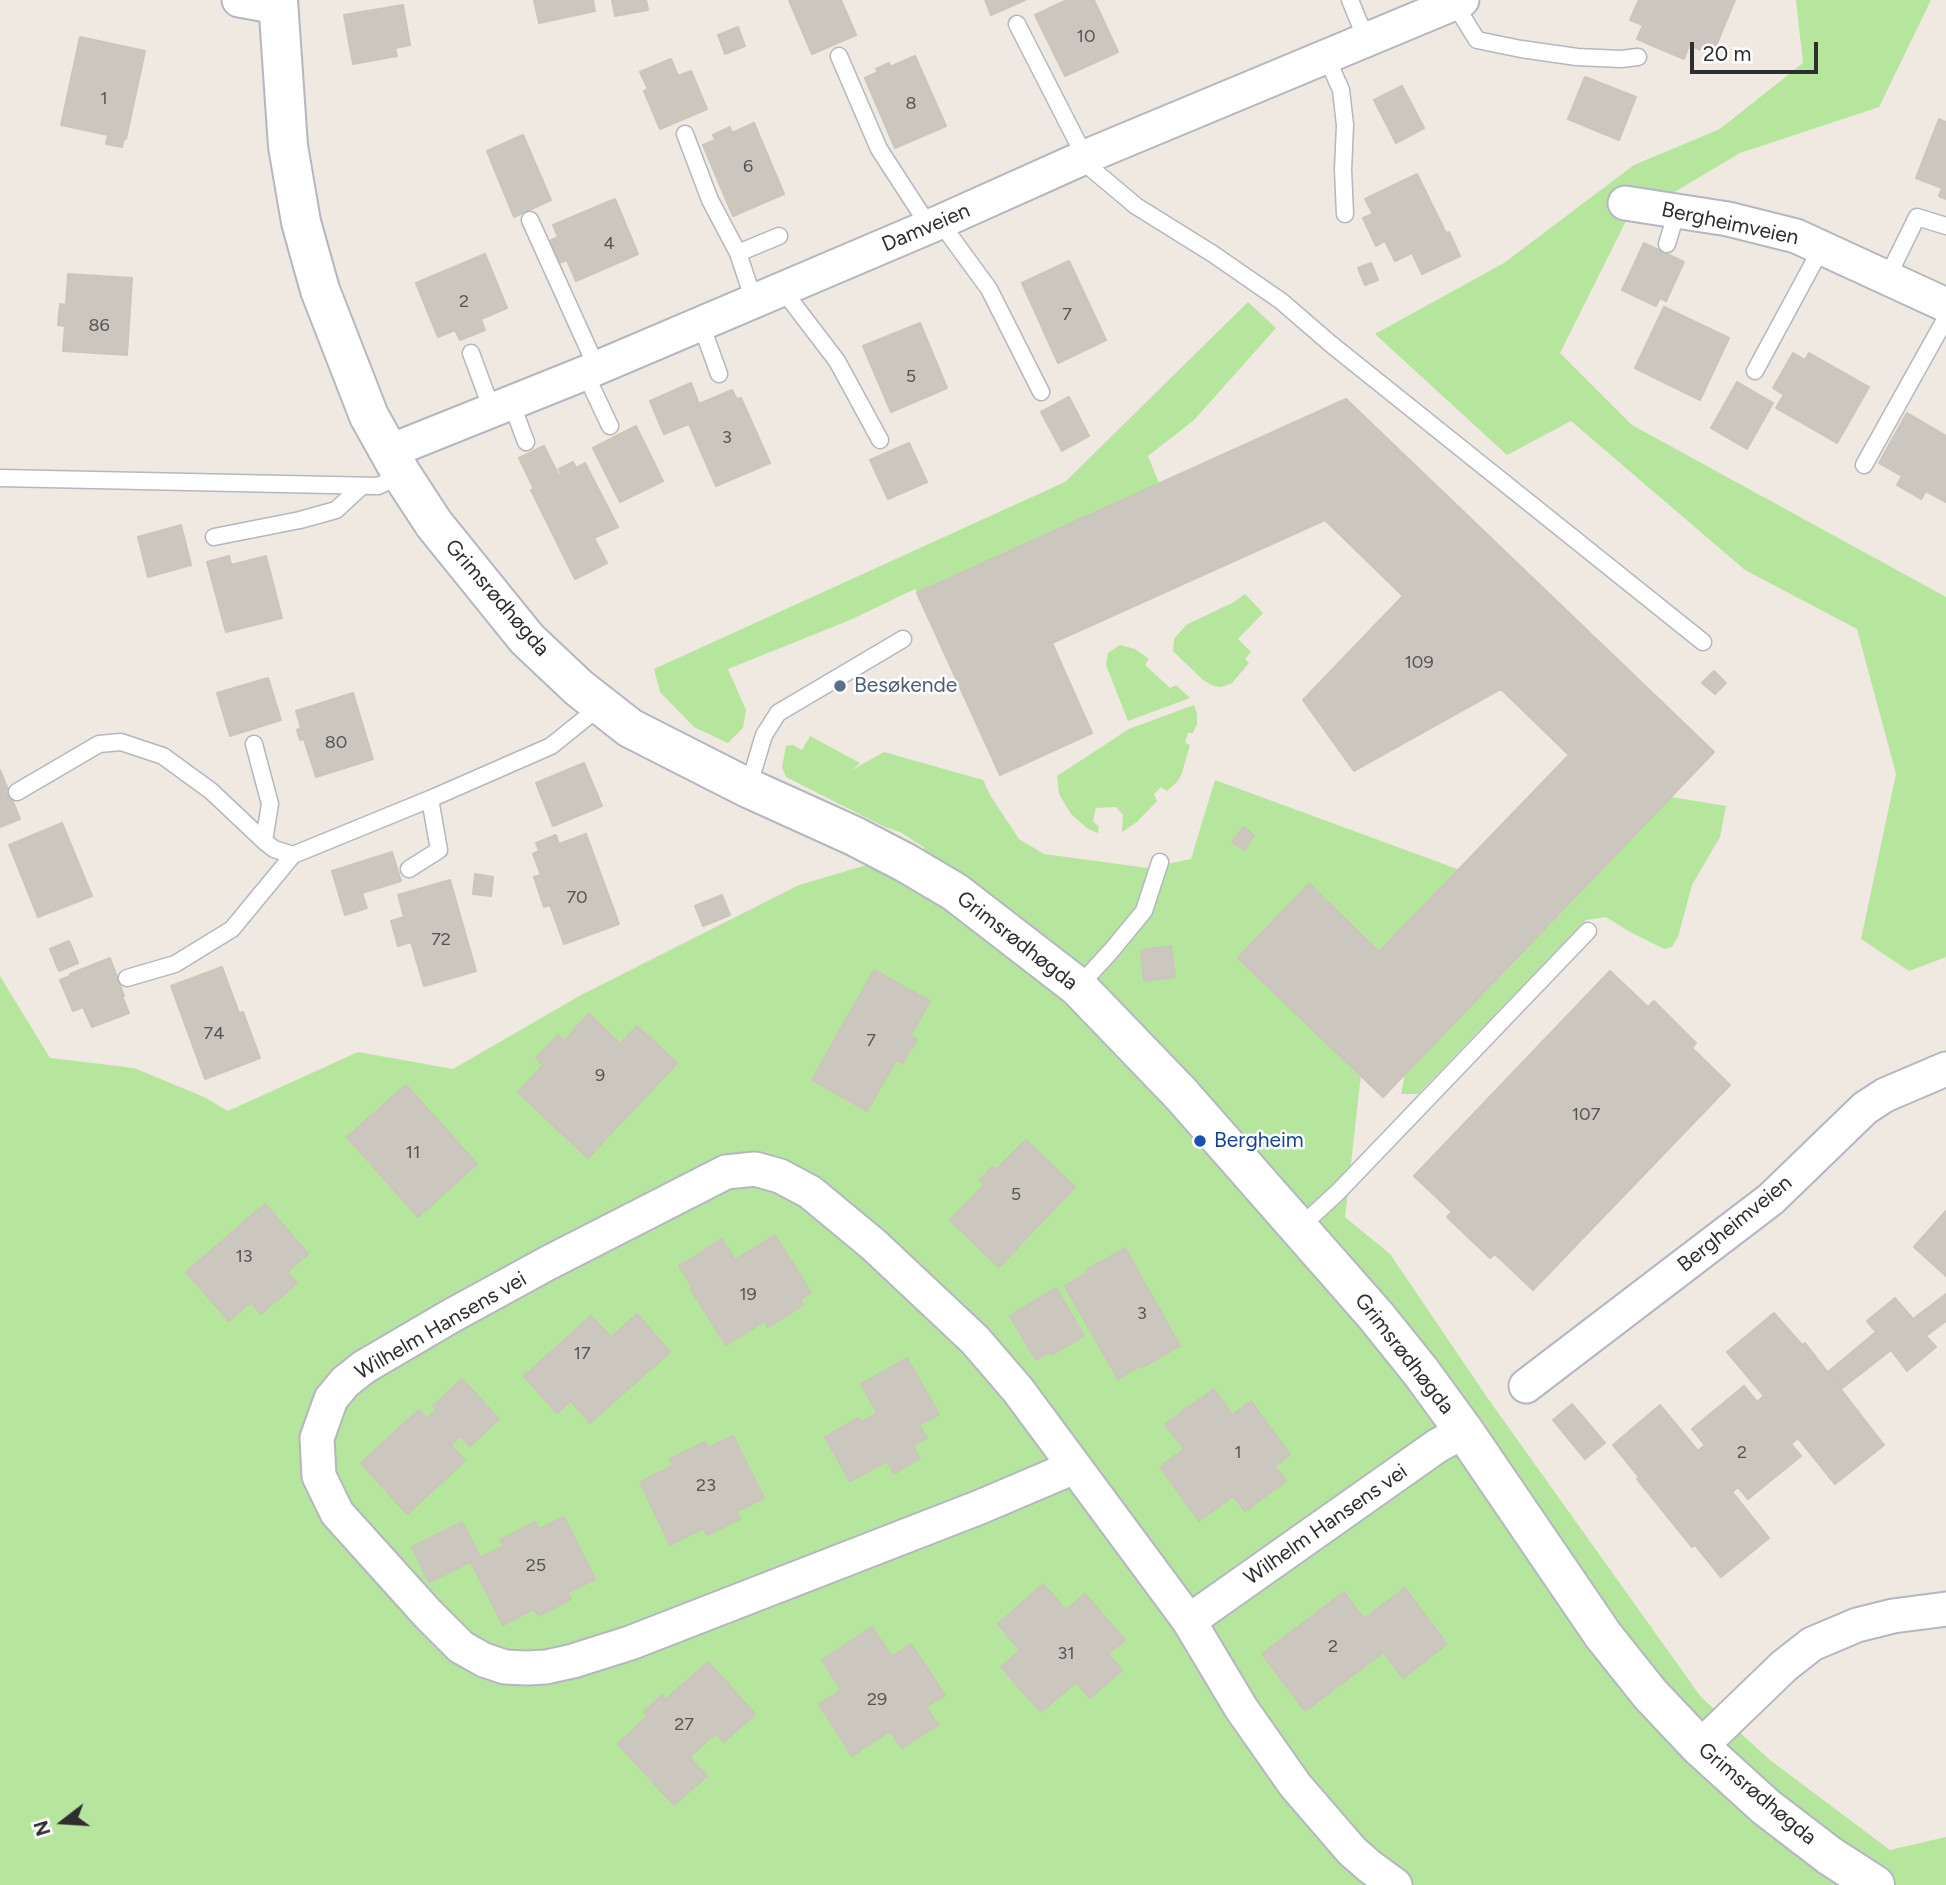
<!DOCTYPE html>
<meta charset="utf-8">
<style>
body{margin:0}
#map{position:relative;width:1946px;height:1885px;overflow:hidden;background:#efe9e1;font-family:Figtree,sans-serif}
canvas{display:block}
.north{position:absolute;left:28px;top:1787px;width:70px;height:70px;-webkit-text-stroke:5px #fff;paint-order:stroke;rotate:253deg;font-size:19px;font-weight:700;line-height:28px;text-align:center;color:#2e2e2e}
.north::after{content:'';display:block;margin:auto;width:24px;height:32px;background:#2e2e2e;clip-path:polygon(50% 0,100% 100%,50% 72%,0 100%)}
.scale{position:absolute;left:1690px;top:42px;width:128px;height:32px;box-sizing:border-box;border:4px solid #2e2e2e;border-top:0;padding-left:9px;font-size:21px;line-height:24px;white-space:nowrap;color:#2e2e2e;-webkit-text-stroke:5px #fff;paint-order:stroke}
</style>
<div id="map">
<canvas width="1946" height="1885"></canvas>
<div class="north">N</div>
<div class="scale">20 m</div>
</div>
<script>
const g = document.querySelector('canvas').getContext('2d');
g.lineJoin = 'round';
function paint(path, color) { g.fillStyle = color; g.fill(path, 'evenodd'); }
const toPath = rows => new Path2D(rows.map(r => 'M' + r).join(''));
function stroke(path, color, width, dash) { g.strokeStyle = color; g.lineWidth = width; g.lineCap = dash ? 'butt' : 'round'; g.setLineDash(dash || []); g.stroke(path); }
function label(font, color, halo, rows, align = 'center') {
  g.font = font + ' Figtree,sans-serif'; g.lineWidth = 5; g.setLineDash([]); g.textBaseline = 'middle'; g.strokeStyle = halo; g.fillStyle = color; for (const [text, x, y, turn = 0] of rows) {
    g.save(); g.translate(x, y); g.rotate((+turn || 0) * Math.PI / 180); g.textAlign = isNaN(turn) ? turn : align; if (halo) g.strokeText(text, 0, 0); g.fillText(text, 0, 0); g.restore();
  }
}
paint(toPath([
 [1796,0,1931,0,1879,107,1740,153,1626,221,1560,353,1632,425,1946,597,1946,957,1909,971,1861,939,1896,774,1857,629,1745,570,1571,421,1507,455,1375,334,1504,263,1634,165,1720,129,1803,63],
 [1248,302,1276,328,1194,420,1148,456,1159,483,917,593,915,589,850,620,728,669,746,710,743,728,728,743,694,727,660,692,654,669,1065,482],
 [1245,594,1263,613,1238,639,1251,652,1245,659,1249,663,1232,683,1222,687,1214,686,1203,680,1173,651,1174,639,1186,625,1234,602],
 [1120,645,1135,649,1149,659,1145,665,1170,688,1176,685,1190,698,1128,721,1106,665,1108,653],
 [1194,705,1197,713,1197,724,1193,733,1188,733,1185,743,1190,745,1182,773,1178,781,1167,791,1161,787,1154,794,1157,801,1137,822,1122,832,1123,815,1116,807,1096,808,1093,821,1099,827,1098,833,1088,829,1071,814,1059,794,1057,776,1129,729],
 [810,736,860,763,852,770,884,752,983,780,990,795,1019,839,1044,854,1148,868,1191,859,1215,780,1490,881,1362,1065,1345,1217,1390,1254,1489,1400,1701,1697,1770,1760,1890,1850,1946,1837,1946,1885,0,1885,0,976,50,1058,134,1068,204,1097,228,1111,358,1052,453,1069,581,995,799,885,925,848,900,832,885,827,786,777,782,767,786,746,793,745,802,750],
 [1671,797,1726,806,1720,837,1692,885,1678,937,1672,947,1664,949,1630,932,1606,917,1586,920,1418,1094,1401,1094,1405,1074]
]), '#b6e59e');
const building = toPath([
 [534,0,593,0,595,11,539,23,534,0],
 [612,0,646,0,648,10,615,16,612,0],
 [789,0,841,0,856,35,812,54,789,0],
 [985,0,1025,0,991,15,985,0],
 [1067,0,1094,0,1118,52,1065,76,1035,15,1067,0],
 [1639,0,1735,0,1712,55,1689,45,1684,59,1637,39,1643,25,1630,20,1639,0],
 [403,5,410,45,395,48,397,56,353,64,344,15,403,5],
 [738,27,745,46,725,54,718,35,738,27],
 [80,37,145,51,126,139,124,138,122,147,106,144,108,135,61,125,80,37],
 [915,56,946,126,895,148,865,78,878,72,876,69,889,63,890,67,915,56],
 [671,59,678,76,691,71,707,109,660,129,644,91,648,89,640,72,671,59],
 [1585,77,1636,97,1619,140,1568,119,1585,77],
 [1402,86,1424,128,1396,143,1374,100,1402,86],
 [1939,119,1946,122,1946,199,1939,196,1942,188,1916,178,1939,119],
 [754,123,784,194,733,216,703,145,715,140,713,135,730,127,732,133,754,123],
 [523,135,551,200,514,217,487,151,523,135],
 [1417,174,1446,233,1449,232,1460,256,1422,274,1412,253,1395,261,1385,241,1376,246,1363,218,1373,214,1365,199,1417,174],
 [615,199,638,254,576,281,567,260,559,263,550,241,558,237,553,225,615,199],
 [1644,243,1684,262,1666,301,1660,298,1656,306,1622,290,1644,243],
 [485,254,507,308,481,319,485,330,460,340,455,330,438,337,416,283,485,254],
 [1069,261,1106,340,1058,363,1022,283,1069,261],
 [1371,263,1378,280,1365,285,1358,268,1371,263],
 [68,274,132,278,127,355,63,351,65,326,58,325,60,304,66,305,68,274],
 [1664,307,1729,338,1700,400,1635,368,1664,307],
 [920,323,947,388,891,412,863,346,920,323],
 [1793,353,1805,360,1809,353,1869,387,1837,443,1776,408,1784,395,1773,388,1793,353],
 [1737,382,1773,403,1747,449,1711,428,1737,382],
 [691,383,699,404,732,390,737,399,741,398,770,463,716,486,689,424,664,434,650,401,691,383],
 [1069,397,1089,436,1062,451,1041,412,1069,397],
 [1346,399,1714,752,1383,1097,1238,958,1309,884,1379,952,1569,755,1501,689,1354,771,1303,700,1403,596,1325,520,1052,643,1092,733,1000,775,917,593,1346,399],
 [1907,413,1946,436,1946,502,1926,491,1921,499,1897,485,1902,476,1879,463,1907,413],
 [636,426,663,481,620,502,593,448,636,426],
 [909,443,927,482,888,499,870,460,909,443],
 [544,446,559,476,561,475,559,469,573,462,576,468,585,463,618,527,594,538,607,563,575,579,531,490,534,489,519,458,544,446],
 [181,525,191,565,148,577,138,537,181,525],
 [229,556,231,565,266,556,282,618,226,632,207,562,229,556],
 [1714,671,1726,683,1715,694,1702,683,1714,671],
 [268,678,281,720,230,736,217,693,268,678],
 [353,693,373,759,316,777,304,739,300,740,297,730,301,728,296,711,353,693],
 [584,763,602,806,553,826,536,783,584,763],
 [0,770,20,819,0,827,0,770],
 [62,823,92,896,38,917,9,845,62,823],
 [1243,827,1254,835,1244,850,1232,842,1243,827],
 [586,834,619,924,564,944,550,905,544,907,534,877,541,875,533,854,539,851,536,843,556,835,559,844,586,834],
 [392,852,401,881,362,893,367,908,345,915,332,871,392,852],
 [475,874,493,877,491,896,473,894,475,874],
 [450,880,476,971,424,986,411,942,398,946,391,921,404,917,398,895,450,880],
 [722,895,730,915,703,926,695,906,722,895],
 [69,941,78,963,59,971,50,949,69,941],
 [1171,946,1175,977,1144,981,1141,950,1171,946],
 [110,958,124,996,122,996,129,1013,92,1027,83,1007,73,1011,60,980,70,976,70,974,110,958],
 [222,967,239,1013,243,1012,260,1058,205,1079,171,986,222,967],
 [874,970,930,1001,910,1036,917,1039,902,1064,896,1060,867,1111,812,1080,874,970],
 [1610,971,1648,1007,1654,1001,1696,1043,1692,1048,1730,1085,1533,1290,1495,1254,1490,1258,1447,1217,1452,1212,1414,1176,1610,971],
 [589,1014,620,1044,637,1026,677,1063,588,1158,518,1092,543,1065,536,1058,558,1035,564,1041,589,1014],
 [406,1085,477,1164,418,1217,347,1137,406,1085],
 [1026,1140,1075,1187,999,1267,950,1220,985,1184,980,1180,992,1167,996,1170,1026,1140],
 [265,1204,308,1254,287,1272,297,1283,261,1314,251,1302,229,1321,186,1272,265,1204],
 [1946,1211,1946,1276,1914,1247,1946,1211],
 [775,1235,811,1293,800,1299,803,1305,768,1327,765,1321,726,1345,690,1288,692,1286,679,1266,722,1239,735,1260,775,1235],
 [1125,1248,1180,1346,1141,1368,1141,1365,1118,1379,1065,1286,1087,1273,1086,1270,1125,1248],
 [1056,1288,1084,1336,1052,1355,1050,1352,1036,1360,1010,1316,1056,1288],
 [1946,1294,1946,1321,1926,1336,1936,1347,1907,1371,1891,1350,1841,1389,1828,1372,1876,1332,1867,1321,1895,1298,1913,1319,1946,1294],
 [1774,1313,1802,1345,1805,1343,1884,1445,1835,1484,1798,1438,1791,1444,1801,1456,1748,1499,1738,1487,1732,1492,1769,1538,1721,1577,1695,1545,1692,1547,1637,1479,1639,1477,1613,1445,1660,1405,1698,1451,1705,1445,1692,1429,1744,1386,1757,1402,1764,1396,1727,1352,1774,1313],
 [637,1314,670,1352,590,1423,571,1401,557,1413,524,1376,591,1316,611,1337,637,1314],
 [907,1358,939,1414,919,1425,927,1438,913,1446,920,1458,894,1474,887,1461,850,1481,825,1437,858,1418,861,1422,877,1413,861,1384,907,1358],
 [462,1379,499,1419,470,1446,461,1436,451,1445,465,1461,407,1514,361,1463,419,1410,427,1419,436,1410,433,1406,462,1379],
 [1214,1389,1232,1415,1251,1401,1290,1455,1275,1466,1286,1481,1245,1511,1233,1496,1199,1521,1160,1467,1184,1449,1165,1424,1214,1389],
 [1572,1404,1605,1443,1585,1459,1553,1420,1572,1404],
 [733,1436,764,1498,736,1512,740,1519,707,1535,704,1528,670,1545,640,1482,673,1466,670,1459,705,1442,708,1448,733,1436],
 [564,1517,595,1579,567,1593,571,1599,538,1616,534,1609,503,1625,471,1562,504,1546,500,1540,535,1522,539,1529,564,1517],
 [462,1522,480,1557,429,1582,412,1547,462,1522],
 [1043,1584,1066,1610,1085,1594,1125,1640,1108,1654,1122,1670,1090,1698,1076,1682,1041,1712,1001,1667,1020,1650,998,1624,1043,1584],
 [1405,1588,1447,1644,1403,1678,1384,1652,1305,1711,1262,1654,1344,1592,1364,1619,1405,1588],
 [872,1627,892,1657,911,1644,945,1695,926,1707,938,1725,902,1748,890,1731,852,1756,819,1704,841,1690,822,1660,872,1627],
 [708,1662,755,1714,724,1742,716,1733,689,1757,707,1776,674,1805,618,1744,648,1716,644,1712,662,1695,665,1700,708,1662]
]);
paint(building, '#cbc7bf');
stroke(building, '#cbc5ba', 2);
const service = toPath([
 [1350,0,1366,39],
 [1454,3,1477,40,1521,49,1577,57,1621,59,1638,57],
 [1017,24,1085,157],
 [839,56,879,149,929,226],
 [1326,56,1341,90,1345,125,1343,170,1345,214],
 [685,134,710,200,738,253,754,301],
 [1080,159,1136,206,1213,254,1281,301,1332,345,1703,642],
 [530,220,597,368],
 [940,222,989,289,1041,392],
 [1667,244,1677,211],
 [738,253,779,236],
 [1887,278,1917,217,1946,226],
 [782,289,837,361,880,440],
 [701,324,719,374],
 [471,353,492,410],
 [1755,371,1822,247],
 [585,373,610,426],
 [511,402,526,442],
 [1864,465,1946,318],
 [0,478,378,486,402,475],
 [214,537,300,520,336,510,362,486],
 [254,744,270,804,264,841],
 [748,788,764,735,778,713,903,639],
 [17,792,99,744,121,742,163,756,211,791,264,841,274,849,293,855,430,799,551,746,602,705],
 [409,869,439,850,430,799],
 [127,978,175,964,232,929,293,855],
 [1078,987,1111,951,1144,911,1160,862],
 [1299,1228,1338,1192,1588,931]
]);
const minor = toPath([
 [239,0,278,7],
 [1625,203,1728,219,1796,236,1946,305],
 [388,452,585,373,940,222,1085,157,1462,0],
 [1526,1386,1771,1199,1865,1108,1885,1095,1946,1069],
 [1074,1467,980,1507,630,1643,573,1661,546,1667,527,1668,505,1667,484,1660,461,1647,428,1614,337,1513,319,1476,317,1438,331,1399,345,1382,364,1367,451,1316,548,1263,726,1172,755,1169,780,1176,810,1192,874,1245,975,1340,1018,1390,1189,1621,1241,1708,1295,1785,1352,1851,1369,1866,1395,1885],
 [1189,1621,1437,1446,1464,1431],
 [1700,1747,1784,1666,1812,1644,1857,1625,1893,1616,1946,1609]
]);
const secondary = toPath([
 [278,0,288,146,301,222,320,290,369,416,402,475,434,524,527,639,579,688,630,728,748,788,854,836,906,863,955,892,1078,987,1181,1094,1376,1316,1421,1372,1464,1431,1603,1635,1650,1694,1700,1747,1766,1807,1830,1856,1875,1885]
]);
stroke(service, '#b4b7c1', 19);
stroke(minor, '#b4b7c1', 37);
stroke(secondary, '#b4b7c1', 42);
stroke(service, '#fff', 16);
stroke(minor, '#fff', 33);
stroke(secondary, '#fff', 38);
for (const [x, y, r, color] of [
 [840,686,7,"#5c6f8a"],
 [1200,1141,7,"#1a4fb4"]
]) { const dot = new Path2D(); dot.arc(x, y, r, 0, 2 * Math.PI); g.fillStyle = color; g.fill(dot); stroke(dot, '#fff', 2.5); }
label('18px', '#555452', null, [
 ["10",1086,37],
 ["1",104,99],
 ["8",911,104],
 ["6",748,167],
 ["4",609,244],
 ["2",464,302],
 ["7",1067,315],
 ["86",99,326],
 ["5",911,377],
 ["3",727,438],
 ["109",1419,663],
 ["80",336,743],
 ["70",577,898],
 ["72",441,940],
 ["74",214,1034],
 ["7",871,1041],
 ["9",600,1076],
 ["107",1586,1115],
 ["11",413,1153],
 ["5",1016,1195],
 ["13",244,1257],
 ["19",748,1295],
 ["3",1142,1314],
 ["17",582,1354],
 ["1",1238,1453],
 ["2",1742,1453],
 ["23",706,1486],
 ["25",536,1566],
 ["2",1333,1647],
 ["31",1066,1654],
 ["29",877,1700],
 ["27",684,1725]
]);
label('21px', '#2e2e2e', '#fff', [
 ["Bergheimveien",1730,224,12],
 ["Damveien",926,228,-23],
 ["Grimsrødhøgda",497,598,49],
 ["Grimsrødhøgda",1017,941,38],
 ["Bergheimveien",1735,1224,-39],
 ["Wilhelm Hansens vei",441,1326,-30],
 ["Grimsrødhøgda",1404,1354,52],
 ["Wilhelm Hansens vei",1326,1525,-35],
 ["Grimsrødhøgda",1757,1794,40]
]);
label('21px', '#4e5e75', '#fff', [
 ["Besøkende",854,686]
], 'left');
label('21px', '#164399', '#fff', [
 ["Bergheim",1214,1141]
], 'left');
</script>
